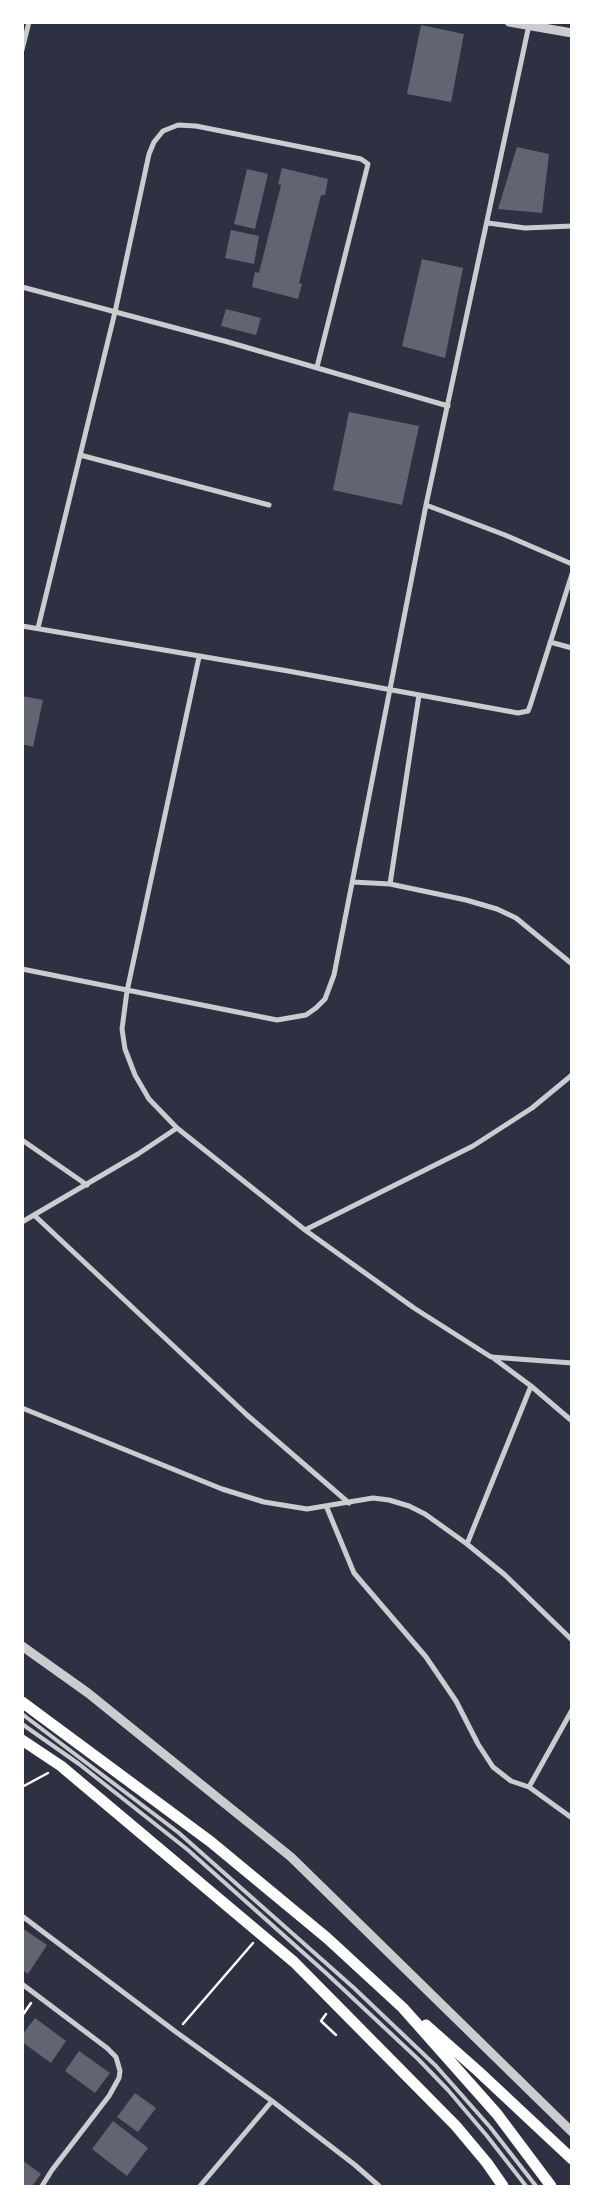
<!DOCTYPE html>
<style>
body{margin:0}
#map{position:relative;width:594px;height:2209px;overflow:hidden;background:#2d3142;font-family:"DM Sans",sans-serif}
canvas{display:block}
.frame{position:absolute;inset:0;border:24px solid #fff;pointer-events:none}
</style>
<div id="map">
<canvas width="594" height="2209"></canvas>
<div class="frame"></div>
</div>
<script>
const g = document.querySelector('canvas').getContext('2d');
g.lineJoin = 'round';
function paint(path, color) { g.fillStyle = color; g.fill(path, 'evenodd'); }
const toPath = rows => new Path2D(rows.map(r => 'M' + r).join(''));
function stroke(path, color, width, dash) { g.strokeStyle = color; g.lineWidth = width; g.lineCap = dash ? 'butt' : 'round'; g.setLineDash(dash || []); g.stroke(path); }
paint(toPath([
 [421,25,464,34,451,102,407,94],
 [517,147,549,154,542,213,498,209],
 [282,168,328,179,325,195,321,195,299,283,302,284,298,299,252,287,255,272,259,273,281,185,278,184],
 [247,169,268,174,255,229,234,224],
 [231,230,259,236,254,264,225,258],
 [422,259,463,268,445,358,402,346],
 [226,309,261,318,256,335,221,326],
 [349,412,419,426,402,505,333,490],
 [22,696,43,700,33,747,22,744],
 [22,1928,47,1945,28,1974,22,1970],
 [35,2018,66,2041,51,2063,22,2042,22,2035],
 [79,2051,110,2073,95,2093,65,2071],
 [135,2093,156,2108,138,2132,117,2117],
 [113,2121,148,2148,127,2176,92,2149],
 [22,2160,41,2174,32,2186,22,2186]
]), '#626471');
stroke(toPath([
 [22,1787,48,1773],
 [326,2014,321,2021,336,2035],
 [22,2016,31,2003],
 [183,2024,253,1943]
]), '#fff', 2.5);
stroke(toPath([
 [22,1714,179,1833,354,1988,436,2066,490,2127,536,2186],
 [22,1724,79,1764,188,1850,326,1973,418,2059,448,2090,487,2136,526,2186]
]), '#caccd0', 4);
stroke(toPath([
 [22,50,29,22],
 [488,223,525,228,572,226],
 [22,287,228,342,448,406],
 [80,455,269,505],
 [426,505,505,535,572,564],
 [22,626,288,671,518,713,528,711,530,706,572,574],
 [38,628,115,312,149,154,154,142,163,131,178,125,196,126,361,159,368,164,317,367],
 [550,642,572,648],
 [199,657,127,991,122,1029,125,1049,135,1075,149,1099,177,1128,305,1230,414,1308,491,1357,572,1363],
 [353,882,390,884,466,900,497,909,516,918,572,964],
 [390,884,419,695],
 [22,969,277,1020,306,1015,316,1008,325,999,334,975,426,505,529,25],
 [22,1140,87,1185],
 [34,1215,247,1415,349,1503],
 [22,1222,138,1154,177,1128],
 [305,1230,473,1146,532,1108,572,1075],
 [492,1357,531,1386,572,1421],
 [22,1408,222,1489,264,1502,307,1509,373,1498,389,1500,409,1506,425,1514,467,1544,505,1575,572,1640],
 [327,1508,354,1573,426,1657,456,1701,478,1744,493,1767,511,1781,529,1787],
 [467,1544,531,1386],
 [572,1710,529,1787,572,1818],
 [22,1916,176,2032,272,2101,355,2165,379,2186],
 [22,1984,107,2048,116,2057,120,2071,119,2078,109,2096,52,2170,42,2186],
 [200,2186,272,2101]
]), '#caccd0', 5);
stroke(toPath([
 [509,22,572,33],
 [22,1646,88,1693,291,1857,572,2132]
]), '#caccd0', 9);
stroke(toPath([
 [22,1702,211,1842,327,1938,403,2008,497,2114,551,2186],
 [22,1740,61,1766,294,1962,456,2126,487,2163,503,2186],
 [426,2025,478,2071,572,2159]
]), '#fff', 11);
</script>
